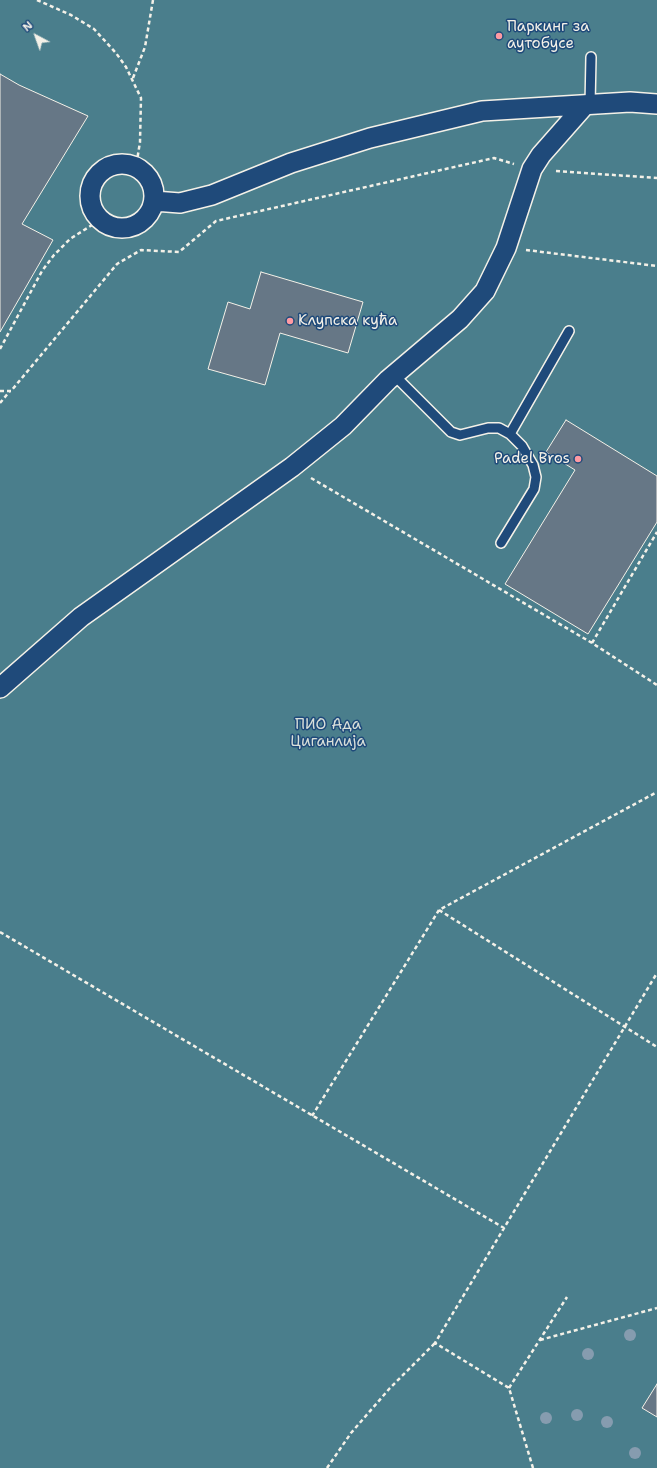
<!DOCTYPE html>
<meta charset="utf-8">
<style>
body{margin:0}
#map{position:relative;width:657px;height:1468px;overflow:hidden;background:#1f4a7a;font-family:"Shantell Sans",sans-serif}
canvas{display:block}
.north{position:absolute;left:16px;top:16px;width:40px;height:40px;-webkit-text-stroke:3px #1f4a7a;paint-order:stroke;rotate:319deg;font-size:11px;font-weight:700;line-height:16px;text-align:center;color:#f4f1e8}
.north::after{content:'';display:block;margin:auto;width:14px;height:18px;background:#f4f1e8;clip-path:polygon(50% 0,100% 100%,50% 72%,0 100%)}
</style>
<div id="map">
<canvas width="657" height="1468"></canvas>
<div class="north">N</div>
</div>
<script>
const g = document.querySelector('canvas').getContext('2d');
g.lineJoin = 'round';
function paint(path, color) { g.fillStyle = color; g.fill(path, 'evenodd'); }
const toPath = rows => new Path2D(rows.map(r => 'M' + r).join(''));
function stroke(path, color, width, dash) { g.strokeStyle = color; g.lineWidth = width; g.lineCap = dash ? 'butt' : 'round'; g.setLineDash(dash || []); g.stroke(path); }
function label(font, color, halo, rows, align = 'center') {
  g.font = font + ' "Shantell Sans",sans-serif'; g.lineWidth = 3; g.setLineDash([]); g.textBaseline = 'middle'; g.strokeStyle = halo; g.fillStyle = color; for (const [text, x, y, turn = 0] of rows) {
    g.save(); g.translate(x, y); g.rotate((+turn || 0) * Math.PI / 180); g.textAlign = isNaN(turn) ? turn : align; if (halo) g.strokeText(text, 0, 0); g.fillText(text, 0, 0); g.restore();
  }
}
paint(toPath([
 [0,0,657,0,657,1468,0,1468]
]), '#4a7e8c');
const building = toPath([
 [0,74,19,85,88,116,22,224,53,240,0,332,0,74],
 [261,272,363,302,348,353,280,333,265,385,208,369,228,302,250,309,261,272],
 [566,420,657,476,657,522,588,634,505,584,575,470,546,452,566,420],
 [657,1384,657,1417,642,1408,657,1384]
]);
paint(building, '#667786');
stroke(building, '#f4f1e8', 1);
const service = toPath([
 [590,105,591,57],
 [394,375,451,432,460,435,488,428,499,428,510,434,522,446,533,465,536,477,534,489,501,543],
 [510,434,569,331]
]);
const minor = toPath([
 '90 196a32 32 0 1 1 64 0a32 32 0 1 1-64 0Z',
 [154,201,180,203,212,195,291,163,370,138,482,111,630,102,657,104],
 [0,688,81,617,292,467,343,426,388,380,460,319,485,291,506,248,532,169,541,155,585,105]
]);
stroke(service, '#f4f1e8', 12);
stroke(minor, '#f4f1e8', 22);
stroke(toPath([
 [37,0,71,15,94,29,116,53,126,67,141,98,140,142,136,167],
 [133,78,145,47,153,0],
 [556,171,657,178],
 [526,250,657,266],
 [0,349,42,271,54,255,70,239,100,220],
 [0,391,11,391,117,264,141,250,179,252,216,221,494,158,514,164],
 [0,403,10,391],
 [311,478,592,643,657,685],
 [592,643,657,532],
 [439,910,657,1047],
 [0,932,504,1228],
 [312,1116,439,910,657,792],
 [540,1340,657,1308],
 [509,1388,567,1297],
 [327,1468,351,1433,390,1388,435,1343],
 [533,1468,509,1388,435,1343,657,973]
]), '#f4f1e8', 2.5, [4, 3]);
stroke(service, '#1f4a7a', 9);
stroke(minor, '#1f4a7a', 19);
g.fillStyle = '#869caf';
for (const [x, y] of [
 [630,1335],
 [588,1354],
 [577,1415],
 [546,1418],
 [607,1422],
 [635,1453]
]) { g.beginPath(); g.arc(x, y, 6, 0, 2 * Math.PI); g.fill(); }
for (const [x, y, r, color] of [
 [499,36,4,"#ff9aa2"],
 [290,321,4,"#ff9aa2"],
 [578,459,4,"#ff9aa2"]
]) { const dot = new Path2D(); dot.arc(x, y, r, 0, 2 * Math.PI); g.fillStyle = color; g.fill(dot); stroke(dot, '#1f4a7a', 1.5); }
label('15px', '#f4f1e8', '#1f4a7a', [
 ["Паркинг за",507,27],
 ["аутобусе",507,44],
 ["Клупска кућа",298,321],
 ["Padel Bros",570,459,"right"]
], 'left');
label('15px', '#dae0da', '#1f4a7a', [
 ["ПИО Ада",328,725],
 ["Циганлија",328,742]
]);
</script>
